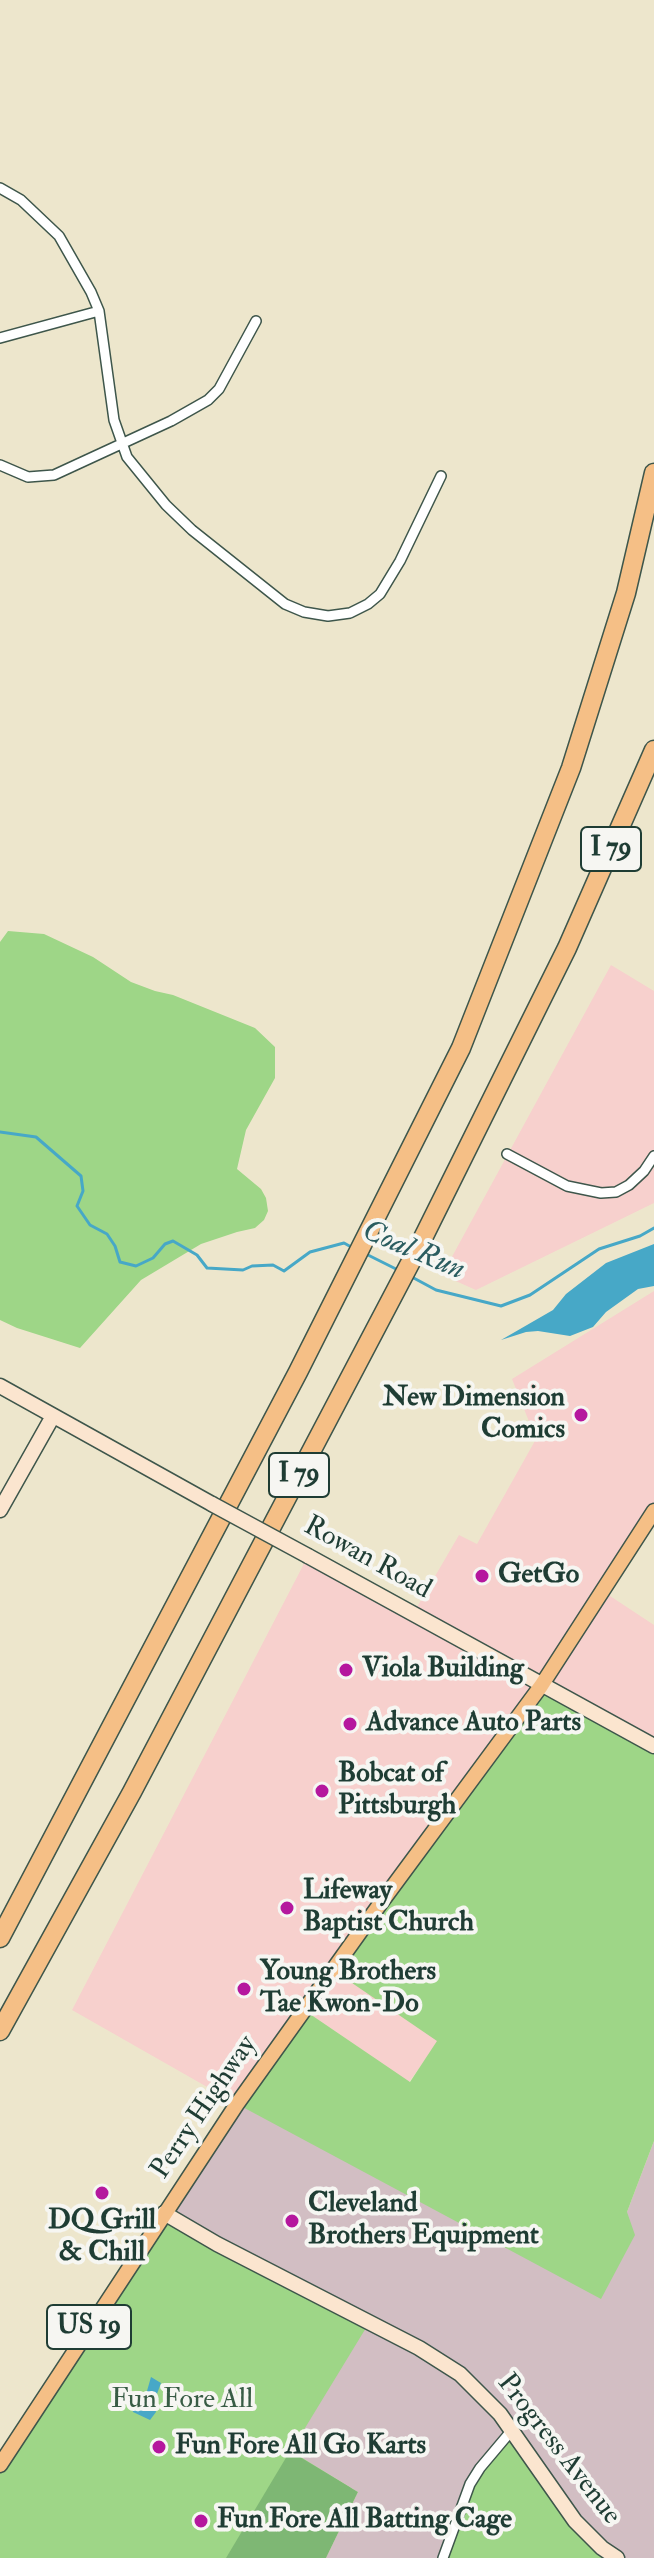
<!DOCTYPE html>
<style>
body{margin:0}
canvas{display:block;background:#ede6cc}
</style>
<canvas width="654" height="2558"></canvas>
<script>
const g = document.querySelector('canvas').getContext('2d');
g.lineJoin = 'round';
function paint(path, color) { g.fillStyle = color; g.fill(path, 'evenodd'); }
const toPath = rows => new Path2D(rows.map(r => 'M' + r).join(''));
function stroke(path, color, width, dash) { g.strokeStyle = color; g.lineWidth = width; g.lineCap = dash ? 'butt' : 'round'; g.setLineDash(dash || []); g.stroke(path); }
function label(font, color, halo, rows, align = 'center') {
  g.font = font + ' "IM FELL Double Pica",serif'; g.lineWidth = 8; g.setLineDash([]); g.textBaseline = 'middle'; g.strokeStyle = halo; g.fillStyle = color; for (const [text, x, y, turn = 0] of rows) {
    g.save(); g.translate(x, y); g.rotate((+turn || 0) * Math.PI / 180); g.textAlign = isNaN(turn) ? turn : align; if (halo) g.strokeText(text, 0, 0); g.fillText(text, 0, 0); g.restore();
  }
}
paint(toPath([
 [611,965,654,991,654,1203,476,1290,442,1275],
 [654,1291,654,1511,604,1592,654,1625,654,1746,409,2082,304,2010,237,2104,72,2010,308,1556,413,1614,459,1535,477,1544,536,1439,512,1379]
]), '#f7d0cd');
paint(toPath([
 [237,2104,627,2212,654,2141,654,2558,326,2558,358,2492,290,2451,164,2213]
]), '#d2bec3');
paint(toPath([
 [8,931,44,934,93,957,131,982,155,991,173,995,255,1028,275,1047,275,1078,246,1130,237,1169,261,1189,266,1198,268,1211,264,1220,255,1228,237,1232,201,1244,141,1280,80,1348,17,1328,0,1320,0,942],
 [541,1686,654,1746,654,2141,627,2212,635,2235,601,2299,237,2104,304,2010,410,2082,437,2041,333,1970],
 [164,2213,369,2323,291,2451,351,2488,322,2558,0,2558,0,2465],
 [512,2430,593,2539,625,2558,443,2558,466,2492]
]), '#9ed687');
paint(toPath([
 [290,2451,358,2492,326,2558,226,2558]
]), '#7eb774');
paint(toPath([
 [654,1244,654,1286,638,1289,606,1312,593,1327,570,1336,538,1331,526,1332,501,1340,553,1310,566,1294,606,1263],
 [151,2377,161,2383,154,2402,156,2412,150,2420,133,2412,131,2402,147,2391]
]), '#47a8c7');
stroke(toPath([
 [0,1132,36,1137,81,1176,83,1191,77,1206,90,1225,107,1234,115,1246,120,1262,136,1266,153,1258,165,1244,173,1241,197,1255,207,1268,243,1270,252,1266,273,1265,284,1271,310,1252,344,1243,353,1248],
 [364,1253,400,1271],
 [410,1276,436,1290,501,1306,530,1295,599,1249,640,1236,654,1228]
]), '#47a8c7', 3);
const street = toPath([
 [0,188,21,200,59,236,91,292,99,311,114,420,127,457,166,505,192,530,285,604,304,612,328,616,350,613,368,604,380,594,400,561,441,476],
 [0,338,99,311],
 [0,465,28,477,54,475,171,421,208,400,219,389,256,321],
 [507,1154,567,1186,601,1193,616,1192,629,1185,644,1171,654,1156],
 [443,2558,470,2484,480,2468,512,2430]
]);
const secondary = toPath([
 [0,1386,212,1504],
 [0,1510,53,1416],
 [308,1556,654,1746],
 [164,2213,217,2244,419,2348,460,2374,500,2414,575,2521,602,2548,617,2558]
]);
const primary = toPath([
 [0,2465,237,2104,380,1904,541,1686,654,1511]
]);
const highway = toPath([
 [0,1938,298,1372,461,1048,571,768,626,593,654,473],
 [0,2031,132,1792,417,1250,567,948,654,750]
]);
stroke(street, '#3e564b', 12);
stroke(secondary, '#3e564b', 17);
stroke(primary, '#3e564b', 17);
stroke(highway, '#3e564b', 21);
stroke(street, '#fff', 9);
stroke(secondary, '#fbe5cf', 14);
stroke(primary, '#f5bf86', 14);
stroke(highway, '#f5bf86', 18);
const secondaryBridge = toPath([
 [212,1504,308,1556]
]);
stroke(secondaryBridge, '#3e564b', 17, []);
stroke(secondaryBridge, '#fbe5cf', 14);
for (const [x, y, r, color] of [
 [581,1415,8,"#b5179e"],
 [482,1576,8,"#b5179e"],
 [346,1670,8,"#b5179e"],
 [350,1724,8,"#b5179e"],
 [322,1791,8,"#b5179e"],
 [287,1908,8,"#b5179e"],
 [244,1989,8,"#b5179e"],
 [102,2193,8,"#b5179e"],
 [292,2221,8,"#b5179e"],
 [159,2447,8,"#b5179e"],
 [201,2521,8,"#b5179e"]
]) { const dot = new Path2D(); dot.arc(x, y, r, 0, 2 * Math.PI); g.fillStyle = color; g.fill(dot); stroke(dot, '#f6f6f2', 3); }
for (const [x, y, w] of [
 [611,849,60],
 [299,1475,60],
 [89,2327,84]
]) { const box = new Path2D(); box.roundRect(x - w / 2, y - 22, w, 44, 6); g.fillStyle = '#f6f6f2'; g.fill(box); stroke(box, '#1f3d34', 2); }
label('bold 26px', '#1f3d34', null, [
 ["I 79",611,849],
 ["I 79",299,1475],
 ["US 19",89,2327]
]);
label('bold 28px', '#1f3d34', '#f6f6f2', [
 ["New Dimension",565,1399,"right"],
 ["Comics",565,1431,"right"],
 ["GetGo",498,1576],
 ["Viola Building",362,1670],
 ["Advance Auto Parts",366,1724],
 ["Bobcat of",338,1775],
 ["Pittsburgh",338,1807],
 ["Lifeway",303,1892],
 ["Baptist Church",303,1924],
 ["Young Brothers",260,1973],
 ["Tae Kwon-Do",260,2005],
 ["Cleveland",308,2205],
 ["Brothers Equipment",308,2237],
 ["DQ Grill",102,2222,"center"],
 ["& Chill",102,2254,"center"],
 ["Fun Fore All Go Karts",175,2447],
 ["Fun Fore All Batting Cage",217,2521]
], 'left');
label('28px', '#1f3d34', '#f6f6f2', [
 ["Rowan Road",367,1559,29],
 ["Perry Highway",205,2108,-56],
 ["Progress Avenue",558,2450,52]
]);
label('28px', '#385c45', '#f6f6f2', [
 ["Fun Fore All",182,2401]
]);
label('italic 30px', '#2b5d60', '#f6f6f2', [
 ["Coal Run",413,1252,23]
]);
</script>
